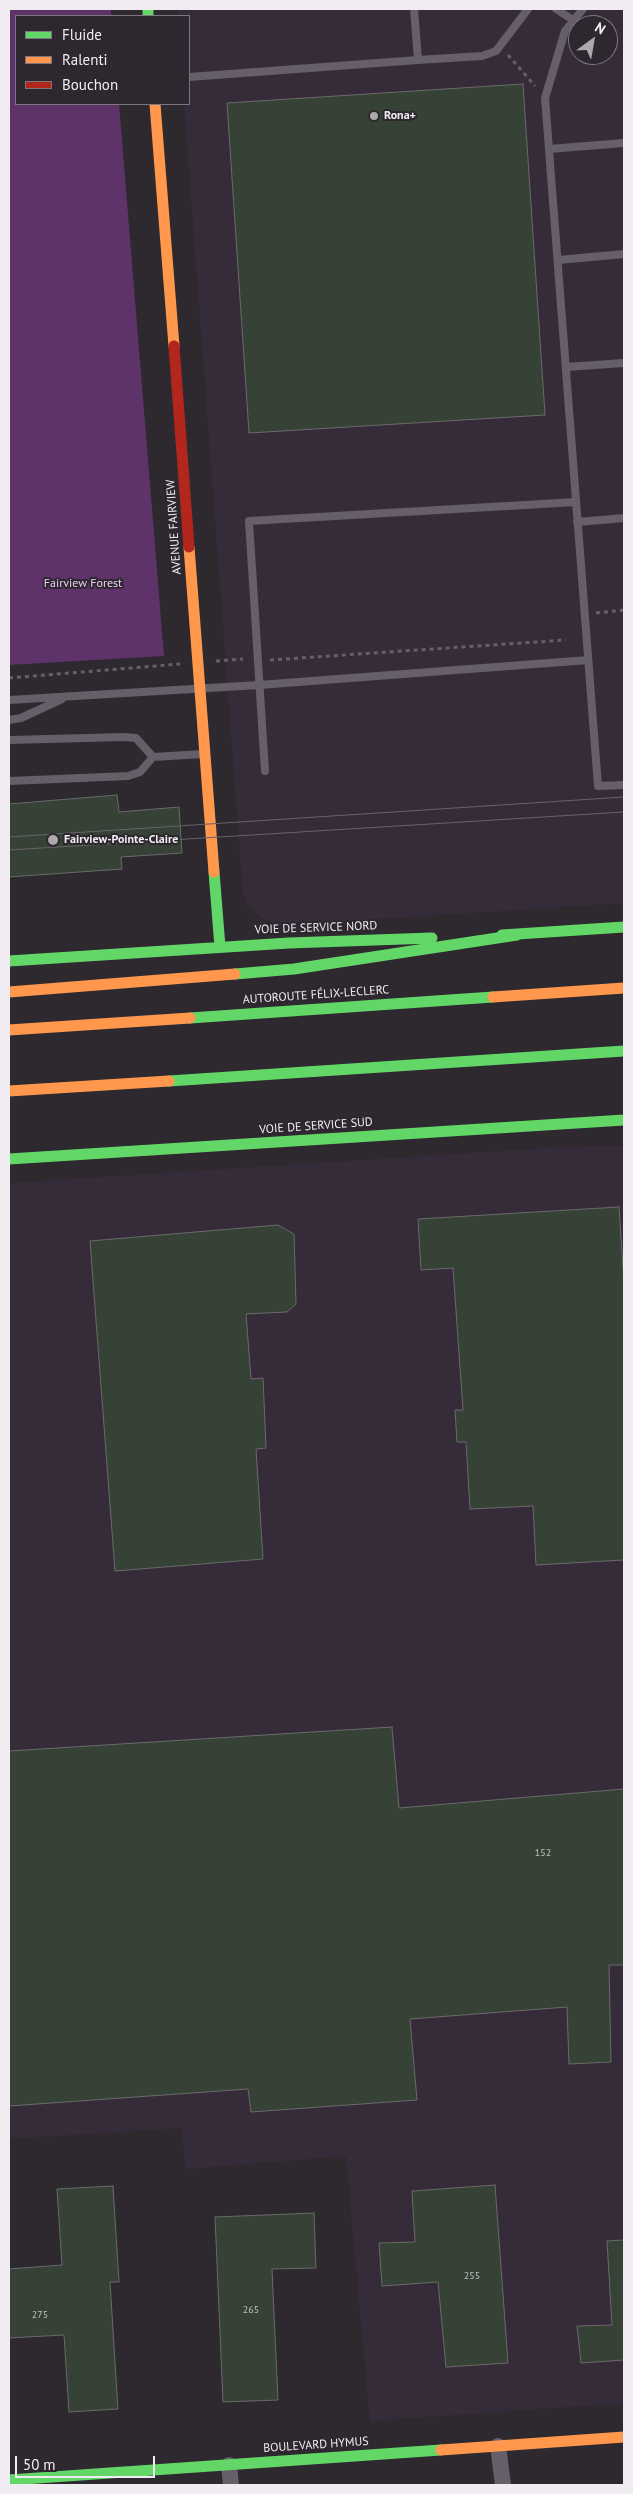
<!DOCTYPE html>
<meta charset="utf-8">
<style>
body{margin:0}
#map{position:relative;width:633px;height:2494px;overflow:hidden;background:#2d292e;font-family:"PT Sans",sans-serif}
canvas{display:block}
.frame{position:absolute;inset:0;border:10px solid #f1ecf2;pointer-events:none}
.legend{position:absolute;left:15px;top:15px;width:175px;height:90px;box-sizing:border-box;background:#2e2730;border:1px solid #7c767e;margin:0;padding:6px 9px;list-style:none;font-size:15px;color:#f1ecf2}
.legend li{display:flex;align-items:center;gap:10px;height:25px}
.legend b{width:25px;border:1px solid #7c767e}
.north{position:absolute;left:568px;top:15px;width:50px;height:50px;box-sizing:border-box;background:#2e2730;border:1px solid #7c767e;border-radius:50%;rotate:32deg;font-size:14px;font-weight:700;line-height:20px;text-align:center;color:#f1ecf2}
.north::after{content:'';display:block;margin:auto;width:18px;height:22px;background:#aca8ad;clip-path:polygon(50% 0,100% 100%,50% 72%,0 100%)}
.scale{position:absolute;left:15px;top:2456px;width:140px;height:22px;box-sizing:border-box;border:2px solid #f1ecf2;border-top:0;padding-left:6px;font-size:15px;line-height:18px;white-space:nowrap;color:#f1ecf2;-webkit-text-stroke:4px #2e2730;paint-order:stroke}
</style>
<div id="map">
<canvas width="633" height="2494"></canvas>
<div class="frame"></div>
<ul class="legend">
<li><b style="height:6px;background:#63d668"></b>Fluide</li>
<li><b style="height:6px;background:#ff974d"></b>Ralenti</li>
<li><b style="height:6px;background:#b3261e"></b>Bouchon</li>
</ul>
<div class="north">N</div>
<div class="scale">50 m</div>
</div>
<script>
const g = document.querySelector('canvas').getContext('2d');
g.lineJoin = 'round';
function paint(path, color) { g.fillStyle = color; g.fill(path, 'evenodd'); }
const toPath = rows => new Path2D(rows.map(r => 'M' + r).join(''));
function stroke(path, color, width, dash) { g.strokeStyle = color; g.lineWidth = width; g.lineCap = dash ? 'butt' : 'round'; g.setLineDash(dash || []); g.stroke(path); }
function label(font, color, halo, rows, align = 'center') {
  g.font = font + ' "PT Sans",sans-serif'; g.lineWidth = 4; g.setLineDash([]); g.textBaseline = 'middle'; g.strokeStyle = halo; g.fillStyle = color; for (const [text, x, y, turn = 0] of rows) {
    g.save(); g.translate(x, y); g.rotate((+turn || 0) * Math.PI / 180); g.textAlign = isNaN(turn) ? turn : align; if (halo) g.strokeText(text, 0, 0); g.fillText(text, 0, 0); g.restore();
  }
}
paint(toPath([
 [177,9,624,9,624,903,271,926,271,920,261,918,246,904,243,894,184,104,189,104,189,16,178,16],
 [578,25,608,25,608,55,578,55],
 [624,1146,624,2403,370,2421,346,2156,185,2169,182,2128,9,2139,9,1183,563,1147]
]), '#362c39');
paint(toPath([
 [9,9,111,9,111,16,16,16,16,104,119,104,164,656,9,665]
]), '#5e336a');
const building = toPath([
 [523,84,545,415,249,433,227,103,523,84],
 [117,795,119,812,179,807,182,853,121,857,122,869,9,877,9,804,117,795],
 [619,1207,624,1283,624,1560,536,1565,533,1506,470,1509,466,1442,457,1442,455,1410,463,1410,453,1268,421,1270,418,1219,619,1207],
 [278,1225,294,1234,296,1304,287,1312,246,1314,251,1379,263,1378,266,1448,256,1449,263,1559,115,1571,90,1241,278,1225],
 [392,1727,399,1808,624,1789,624,1965,609,1965,611,2062,569,2064,567,2007,410,2019,417,2100,251,2112,248,2089,9,2106,9,1751,392,1727],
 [495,2185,508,2363,446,2367,438,2282,382,2286,379,2243,415,2242,412,2191,495,2185],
 [113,2186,119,2282,110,2282,118,2409,69,2412,64,2335,9,2338,9,2269,62,2265,57,2189,113,2186],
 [314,2213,316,2268,272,2269,278,2400,223,2402,215,2217,314,2213],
 [624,2240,624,2360,581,2363,577,2326,612,2325,607,2241,624,2240]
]);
paint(building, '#364236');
stroke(building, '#6a6a6a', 1);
stroke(toPath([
 [508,55,535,86],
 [596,613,624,610],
 [270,660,566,640],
 [216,661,243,659],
 [9,678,180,664]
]), '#655f67', 3, [4, 4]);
stroke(toPath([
 [414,9,418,60,482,56,496,51,528,9],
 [556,9,573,20],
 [583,9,565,31,545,98,598,786,624,785],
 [189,77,418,60],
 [549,149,624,143],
 [558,260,624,254],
 [566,367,624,363],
 [577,522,624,518],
 [9,700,259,685,588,660],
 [9,720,21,718,62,699],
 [9,740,124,737,136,738,153,757],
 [265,771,249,521,576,502],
 [9,781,128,776,140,772,153,757,203,754]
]), '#665e69', 8);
stroke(toPath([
 [498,2446,503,2485],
 [229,2465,231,2485]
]), '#665e69', 16);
stroke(toPath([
 [148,9,148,16],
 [214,872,220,947],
 [502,935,624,927],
 [9,961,289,943,432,938],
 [235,974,294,969,517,935],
 [190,1018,493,997],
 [169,1081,624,1051],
 [9,1159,624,1120],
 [9,2480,441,2450]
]), '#63d668', 11);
stroke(toPath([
 [155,104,174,346],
 [189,547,214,872],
 [9,992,235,974],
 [493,997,624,988],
 [9,1030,190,1018],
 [9,1091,169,1081],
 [441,2450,624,2437]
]), '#ff974d', 11);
stroke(toPath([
 [174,346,189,547]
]), '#b3261e', 11);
stroke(toPath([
 [9,837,624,797],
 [9,850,624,812]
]), '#68636a', 1);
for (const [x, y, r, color] of [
 [374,116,5,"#aca8ad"],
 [53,840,6,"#aca8ad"]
]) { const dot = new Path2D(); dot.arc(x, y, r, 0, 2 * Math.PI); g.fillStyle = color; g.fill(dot); stroke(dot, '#2e2730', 2); }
label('10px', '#c2c2c3', null, [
 ["152",543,1853],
 ["255",472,2276],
 ["265",251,2310],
 ["275",40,2315]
]);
label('bold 12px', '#f1ecf2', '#2e2730', [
 ["Rona+",384,116],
 ["Fairview-Pointe-Claire",64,840]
], 'left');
label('12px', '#f1ecf2', '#2e2730', [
 ["AVENUE FAIRVIEW",174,527,-94],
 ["VOIE DE SERVICE NORD",316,928,-2],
 ["AUTOROUTE FÉLIX-LECLERC",316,995,-4],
 ["VOIE DE SERVICE SUD",316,1126,-4],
 ["BOULEVARD HYMUS",316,2445,-4]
]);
label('12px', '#edcef6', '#2e2730', [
 ["Fairview Forest",83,584]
]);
</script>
